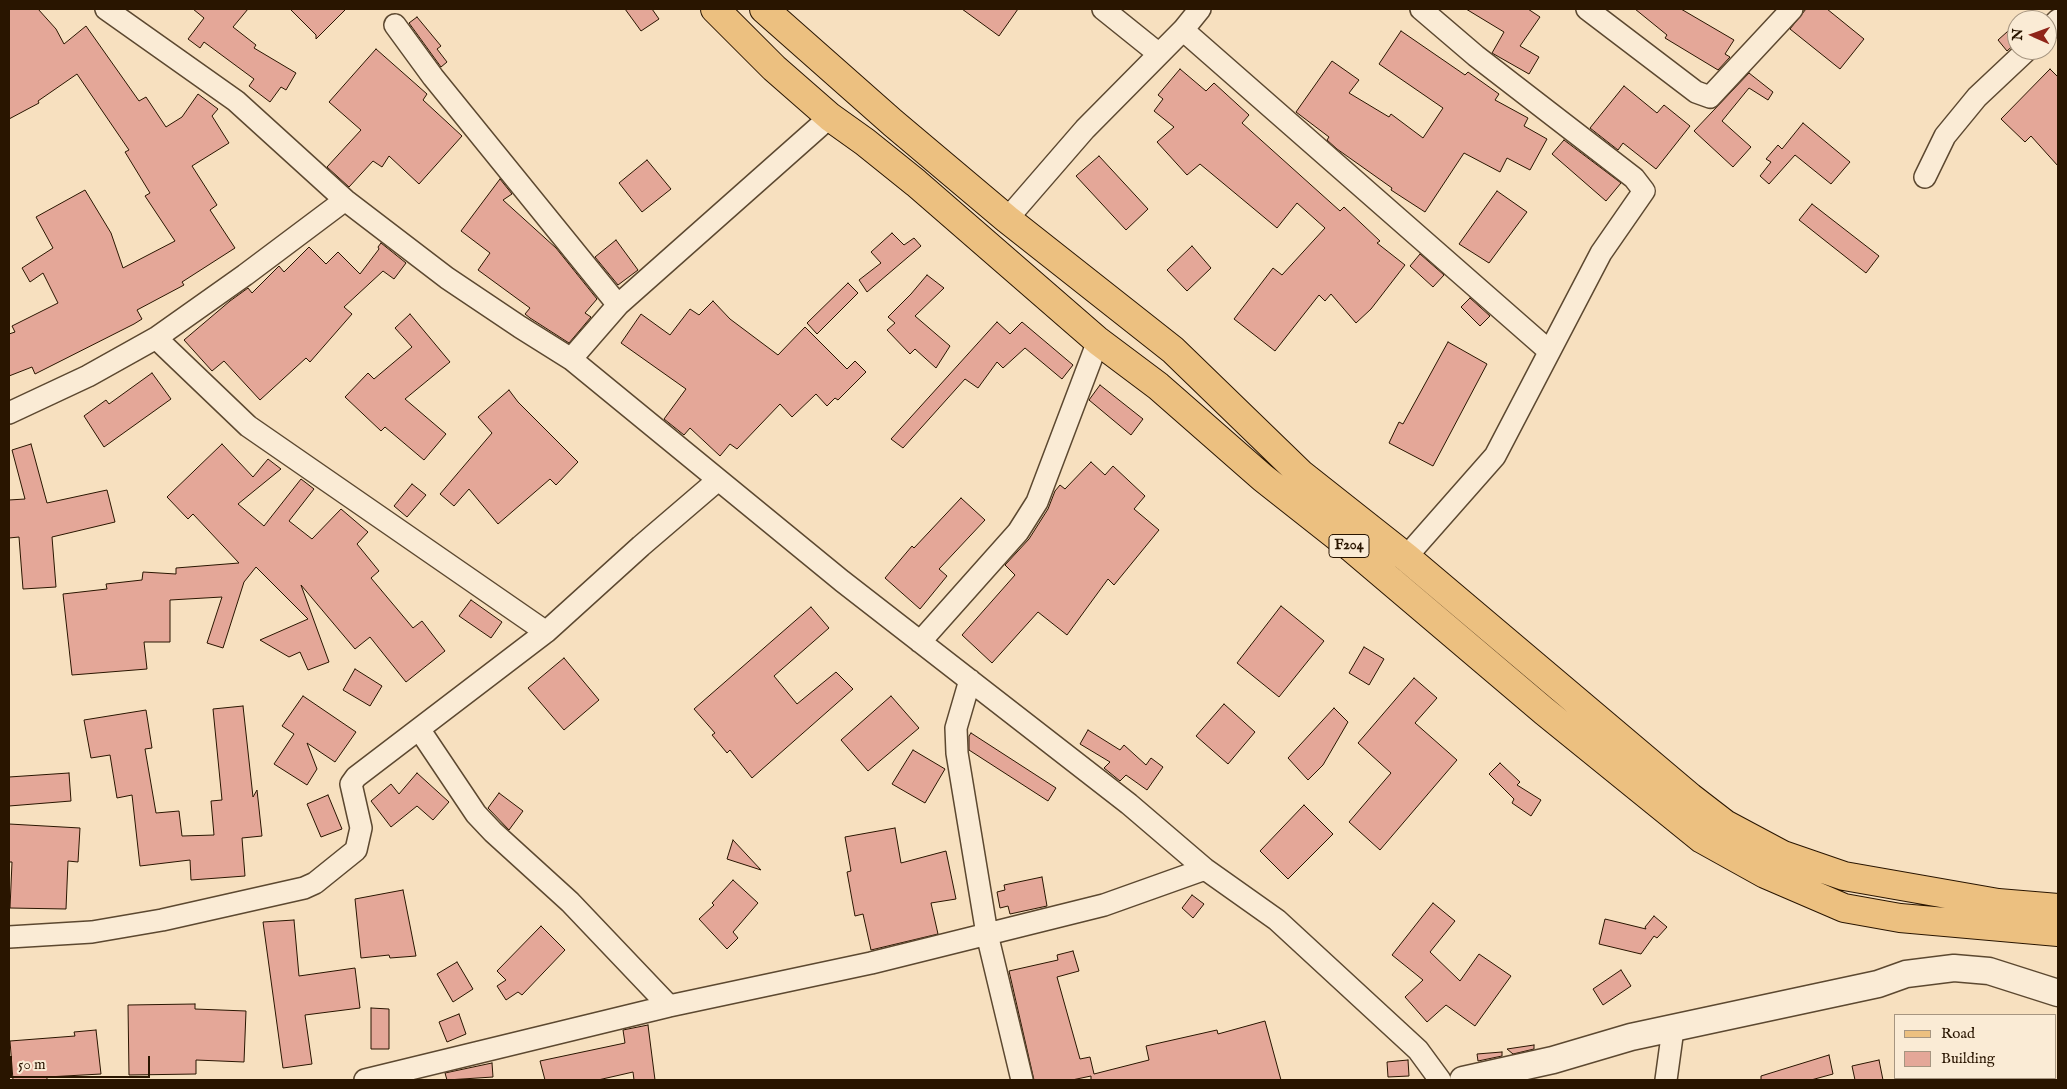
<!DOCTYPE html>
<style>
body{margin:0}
#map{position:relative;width:2067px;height:1089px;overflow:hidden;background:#f7e0bf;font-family:"IM FELL English",serif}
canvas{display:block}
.frame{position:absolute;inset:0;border:10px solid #291500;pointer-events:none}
.legend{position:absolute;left:1894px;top:1014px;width:162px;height:65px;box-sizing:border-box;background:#faebd5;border:1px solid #a69580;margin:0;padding:6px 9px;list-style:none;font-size:15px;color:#291500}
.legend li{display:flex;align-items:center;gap:10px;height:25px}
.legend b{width:25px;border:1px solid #a69580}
.north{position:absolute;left:2007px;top:10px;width:50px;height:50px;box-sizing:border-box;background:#faebd5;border:1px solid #a69580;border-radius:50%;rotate:272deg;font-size:14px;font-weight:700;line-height:20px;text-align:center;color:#291500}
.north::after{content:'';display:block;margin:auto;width:18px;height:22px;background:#8f2418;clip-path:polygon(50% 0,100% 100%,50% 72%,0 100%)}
.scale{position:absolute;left:10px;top:1056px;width:140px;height:22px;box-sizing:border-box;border:2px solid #291500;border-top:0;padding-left:6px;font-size:15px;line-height:18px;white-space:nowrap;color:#291500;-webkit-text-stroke:4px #faebd5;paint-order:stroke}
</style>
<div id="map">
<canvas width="2067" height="1089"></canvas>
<div class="frame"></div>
<ul class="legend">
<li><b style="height:6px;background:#ecc080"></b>Road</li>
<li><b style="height:14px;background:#e4a798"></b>Building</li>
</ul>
<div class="north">N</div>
<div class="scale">50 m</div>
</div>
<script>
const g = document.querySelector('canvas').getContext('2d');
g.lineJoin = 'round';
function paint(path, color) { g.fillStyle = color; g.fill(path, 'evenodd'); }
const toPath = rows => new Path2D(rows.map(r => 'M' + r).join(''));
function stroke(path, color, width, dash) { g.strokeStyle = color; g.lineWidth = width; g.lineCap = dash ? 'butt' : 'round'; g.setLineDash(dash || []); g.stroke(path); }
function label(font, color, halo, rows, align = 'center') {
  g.font = font + ' "IM FELL English",serif'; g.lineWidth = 4; g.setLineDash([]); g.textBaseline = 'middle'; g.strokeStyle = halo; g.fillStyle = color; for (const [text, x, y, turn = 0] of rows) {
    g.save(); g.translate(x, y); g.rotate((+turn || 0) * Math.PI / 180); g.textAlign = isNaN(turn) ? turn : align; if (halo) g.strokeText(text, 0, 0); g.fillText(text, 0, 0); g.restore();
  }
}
const building = toPath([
 [9,9,38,9,56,29,64,44,86,26,139,101,146,97,166,127,182,117,198,94,218,109,212,116,229,143,192,166,217,205,210,210,235,248,182,282,184,285,137,310,142,319,134,324,35,374,32,367,9,376,9,334,15,332,12,326,58,303,43,273,30,282,22,268,53,248,36,217,85,190,111,233,123,268,175,241,145,196,150,193,125,152,129,150,77,74,38,101,39,103,9,119,9,9],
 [193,9,248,9,233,27,256,45,254,48,296,73,286,90,281,87,270,102,249,86,254,79,204,42,200,48,188,39,204,18,193,9],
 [290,9,346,9,316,39,316,35,290,9],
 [625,9,652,9,659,19,641,31,625,9],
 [962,9,1018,9,999,36,962,9],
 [1466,9,1528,9,1540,17,1520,46,1539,57,1529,74,1492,53,1504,32,1466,9],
 [1635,9,1681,9,1734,40,1725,54,1730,57,1718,70,1665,38,1667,35,1635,9],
 [1806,9,1827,9,1864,39,1840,69,1790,29,1806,9],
 [417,17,441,46,437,49,447,62,441,67,409,23,417,17],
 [2017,23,2017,42,2007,51,1998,40,2017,23],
 [1401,31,1465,75,1468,72,1499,94,1495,100,1528,118,1524,126,1547,139,1530,170,1507,158,1500,172,1464,153,1425,212,1391,190,1392,188,1337,149,1327,140,1329,137,1296,112,1332,61,1359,80,1349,93,1389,117,1391,114,1423,138,1443,108,1379,64,1401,31],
 [376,49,427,94,423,100,462,136,419,184,389,156,382,167,373,161,349,187,327,167,361,130,329,102,376,49],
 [1180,69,1206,91,1214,83,1249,115,1242,123,1340,211,1344,207,1380,241,1377,243,1405,265,1371,309,1356,323,1331,294,1325,301,1319,295,1275,351,1234,319,1273,268,1282,275,1325,228,1297,203,1277,228,1200,164,1187,175,1157,142,1174,127,1154,111,1163,99,1158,95,1180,69],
 [2050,69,2058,77,2058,166,2031,136,2025,142,2001,119,2050,69],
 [1749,73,1773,92,1768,100,1749,88,1722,121,1751,147,1733,167,1694,131,1749,73],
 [1624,86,1657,113,1664,105,1690,126,1656,169,1623,143,1618,150,1590,128,1624,86],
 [1803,123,1850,162,1831,184,1795,155,1769,184,1760,176,1771,162,1766,159,1778,145,1782,149,1803,123],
 [1564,140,1621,183,1606,201,1552,154,1564,140],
 [1099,156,1148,209,1126,230,1076,176,1099,156],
 [647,160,671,189,642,212,619,183,647,160],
 [500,179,512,194,503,200,556,248,597,299,585,313,591,317,569,343,530,318,525,314,530,308,478,270,490,253,461,231,500,179],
 [1497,191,1527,212,1489,263,1459,244,1497,191],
 [1812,204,1879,256,1866,273,1799,220,1812,204],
 [892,233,904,245,914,238,921,246,867,292,859,280,881,263,871,252,892,233],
 [616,240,638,270,618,285,595,257,616,240],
 [381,243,406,263,394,279,383,271,344,307,352,314,310,362,306,358,260,400,224,361,212,371,184,340,230,301,248,288,252,293,279,266,284,272,309,247,326,264,338,252,360,274,379,249,378,247,381,243],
 [1192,246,1211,268,1187,291,1167,270,1192,246],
 [1420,254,1444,275,1433,287,1410,266,1420,254],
 [927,275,944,288,915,316,950,346,936,368,915,349,910,354,887,330,895,323,888,317,911,294,927,275],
 [848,283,858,293,817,334,807,323,848,283],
 [1470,298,1490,316,1480,326,1461,307,1470,298],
 [713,301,730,319,778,355,805,327,847,369,855,361,866,372,838,400,835,398,827,406,816,394,792,417,780,404,737,449,730,444,720,456,690,428,684,435,664,419,686,389,621,343,641,314,670,335,690,309,699,315,713,301],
 [410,314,450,362,405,399,446,434,424,460,385,427,381,431,345,397,368,373,374,379,412,347,395,328,410,314],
 [997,322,1010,334,1022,322,1073,365,1062,379,1025,348,1003,368,997,362,978,388,965,379,903,448,891,439,997,322],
 [1448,342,1487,364,1433,466,1389,443,1399,422,1403,424,1448,342],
 [152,373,171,399,104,447,84,416,106,400,109,404,152,373],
 [1100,385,1143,419,1131,435,1089,400,1100,385],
 [509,390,518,402,578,462,556,485,550,479,498,524,469,489,454,506,440,494,492,433,478,417,509,390],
 [31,444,47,503,107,490,115,522,52,537,56,587,23,589,19,537,9,538,9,500,25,499,12,450,31,444],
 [222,444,253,477,268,459,281,469,238,504,264,526,301,479,314,489,289,521,312,539,341,509,368,532,357,544,379,571,371,578,413,628,422,621,445,651,406,682,370,637,355,649,301,585,329,662,308,670,300,652,289,657,260,640,308,619,256,567,244,582,223,648,207,643,222,597,170,600,170,642,144,642,147,669,72,675,63,594,107,589,106,584,142,580,143,572,176,574,176,568,239,563,193,514,188,519,167,497,222,444],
 [1091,462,1105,475,1113,466,1145,496,1134,509,1159,530,1114,585,1108,579,1067,635,1038,612,992,663,962,635,1015,575,1005,565,1029,539,1048,509,1055,491,1060,485,1065,489,1091,462],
 [412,484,426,495,407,517,394,506,412,484],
 [961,498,985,520,939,569,947,576,920,609,885,578,912,546,914,548,961,498],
 [471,600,502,622,491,638,459,616,471,600],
 [1281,606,1324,641,1279,697,1237,663,1281,606],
 [811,607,829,628,774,676,797,704,836,672,853,689,752,778,730,750,727,753,712,735,715,733,694,709,811,607],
 [1364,647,1384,659,1369,685,1349,673,1364,647],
 [564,658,599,700,564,730,528,688,564,658],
 [355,669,382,686,370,706,343,690,355,669],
 [1414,678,1437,698,1415,723,1457,760,1380,850,1349,822,1391,773,1358,743,1414,678],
 [303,696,356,732,335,762,307,743,317,769,307,785,274,764,294,734,282,726,303,696],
 [891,696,919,728,868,771,841,740,891,696],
 [1224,704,1255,732,1228,764,1196,736,1224,704],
 [243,706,253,797,257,790,262,836,242,838,245,876,191,880,190,860,140,866,132,795,117,798,110,755,91,758,84,720,146,710,152,748,145,749,156,813,179,811,182,836,214,835,211,801,222,800,213,709,243,706],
 [1334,708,1348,722,1323,765,1308,780,1288,758,1334,708],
 [1088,730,1120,750,1124,745,1146,765,1151,758,1163,767,1147,790,1126,775,1120,781,1104,768,1110,762,1080,744,1088,730],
 [971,733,1056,788,1048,801,969,750,969,736,971,733],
 [913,750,945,769,925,803,892,784,913,750],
 [1500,763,1520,782,1517,785,1541,800,1531,816,1512,803,1514,799,1489,774,1500,763],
 [69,773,71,801,9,806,9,777,69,773],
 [417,773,449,802,433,820,417,806,391,827,371,801,391,784,399,794,417,773],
 [499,793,523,811,509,830,488,808,499,793],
 [328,795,342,829,321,837,307,804,328,795],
 [1304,805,1333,834,1288,879,1260,851,1304,805],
 [9,824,80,828,78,862,68,861,66,909,10,908,12,862,9,862,9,824],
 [895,828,901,863,946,851,956,899,931,903,938,934,871,950,863,914,855,916,847,872,851,871,845,837,895,828],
 [733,840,761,870,727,859,733,840],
 [1042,877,1047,906,1010,914,1008,906,1000,908,997,892,1005,890,1004,885,1042,877],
 [733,880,758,903,733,932,738,938,727,949,699,919,714,905,712,903,733,880],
 [403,890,416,956,390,958,389,955,361,958,355,899,403,890],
 [1192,895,1204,904,1193,918,1182,908,1192,895],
 [1433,903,1455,921,1430,952,1460,981,1479,954,1511,976,1475,1026,1446,1005,1427,1022,1405,997,1423,980,1392,955,1433,903],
 [1654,916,1667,927,1657,938,1654,936,1641,954,1599,944,1605,919,1646,929,1645,927,1654,916],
 [294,920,299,976,355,968,360,1008,305,1015,312,1064,283,1068,263,922,294,920],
 [541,926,565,950,522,995,518,992,506,1000,497,986,506,980,497,971,541,926],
 [1073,951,1079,971,1057,977,1080,1059,1090,1057,1094,1074,1149,1060,1146,1046,1217,1030,1218,1034,1265,1021,1281,1080,1091,1080,1091,1076,1072,1080,1034,1080,1009,971,1058,960,1057,955,1073,951],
 [457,962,473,989,453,1002,437,974,457,962],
 [1621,970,1631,986,1603,1005,1593,989,1621,970],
 [195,1004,195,1009,246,1011,244,1062,196,1060,196,1074,129,1075,128,1005,195,1004],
 [371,1008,389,1009,389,1049,371,1049,371,1008],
 [459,1014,466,1034,447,1042,439,1022,459,1014],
 [648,1025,655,1080,634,1080,633,1072,598,1080,545,1080,540,1061,625,1043,623,1030,648,1025],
 [96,1030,101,1074,47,1077,47,1080,13,1080,10,1041,75,1036,74,1032,96,1030],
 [1534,1045,1534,1049,1513,1054,1507,1049,1534,1045],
 [1502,1052,1502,1056,1478,1061,1477,1054,1502,1052],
 [1829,1055,1833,1074,1811,1080,1761,1080,1761,1076,1829,1055],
 [1408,1060,1409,1076,1388,1077,1387,1062,1408,1060],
 [1879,1060,1883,1080,1855,1080,1852,1066,1879,1060],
 [492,1063,493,1077,447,1080,445,1073,492,1063]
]);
paint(building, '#e4a798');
stroke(building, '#291500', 1);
const minor = toPath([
 [106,9,236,101,345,200,447,278,520,327,571,359,842,581,1129,804,1205,869,1277,920,1418,1050,1440,1080],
 [1103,9,1159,54],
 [1587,9,1696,92,1710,97,1792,9],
 [395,25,433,77,618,305],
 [1183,30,1548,350],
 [2047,31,2058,20],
 [1925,177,1945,136,1977,97,2027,50],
 [1007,219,1085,129,1183,30,1200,9],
 [156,338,248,426,546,632],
 [571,359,618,305,830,117],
 [9,413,88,376,156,338,245,275,345,200],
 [1406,557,1495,456,1601,253,1644,191,1634,178,1476,56,1421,9],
 [920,642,1018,532,1037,502,1098,341],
 [970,680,956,728,957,753,987,934,1022,1080],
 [419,729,476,814,493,832,570,902,669,1006],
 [9,937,92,932,162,920,304,888,315,883,356,850,361,828,351,784,356,777,546,632,641,546,718,480],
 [365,1080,669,1006,871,963,1104,905,1205,869],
 [1666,1080,1673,1029]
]);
const tertiary = toPath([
 [1463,1080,1553,1060,1631,1037,1878,984,1906,974,1954,968,1989,971,2058,993]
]);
const primary = toPath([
 [715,9,774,68,830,117,865,142,916,183,1098,341,1158,386,1263,478,1353,549,1544,711,1702,839,1765,874,1844,908,1900,918,2058,932],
 [764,9,893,123,1007,219,1173,350,1301,474,1406,557,1690,797,1725,824,1783,855,1844,876,1998,903,2058,908]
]);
stroke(minor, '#5c4830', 24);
stroke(tertiary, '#5c4830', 29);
stroke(primary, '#291500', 30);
stroke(minor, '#faebd5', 21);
stroke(tertiary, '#faebd5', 26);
stroke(primary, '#ecc080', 28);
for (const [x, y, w] of [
 [1349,546,40]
]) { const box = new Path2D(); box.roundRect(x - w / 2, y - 11.5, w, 23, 4); g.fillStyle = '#faebd5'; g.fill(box); stroke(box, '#291500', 1); }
label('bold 14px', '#291500', null, [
 ["F204",1349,546]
]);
</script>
